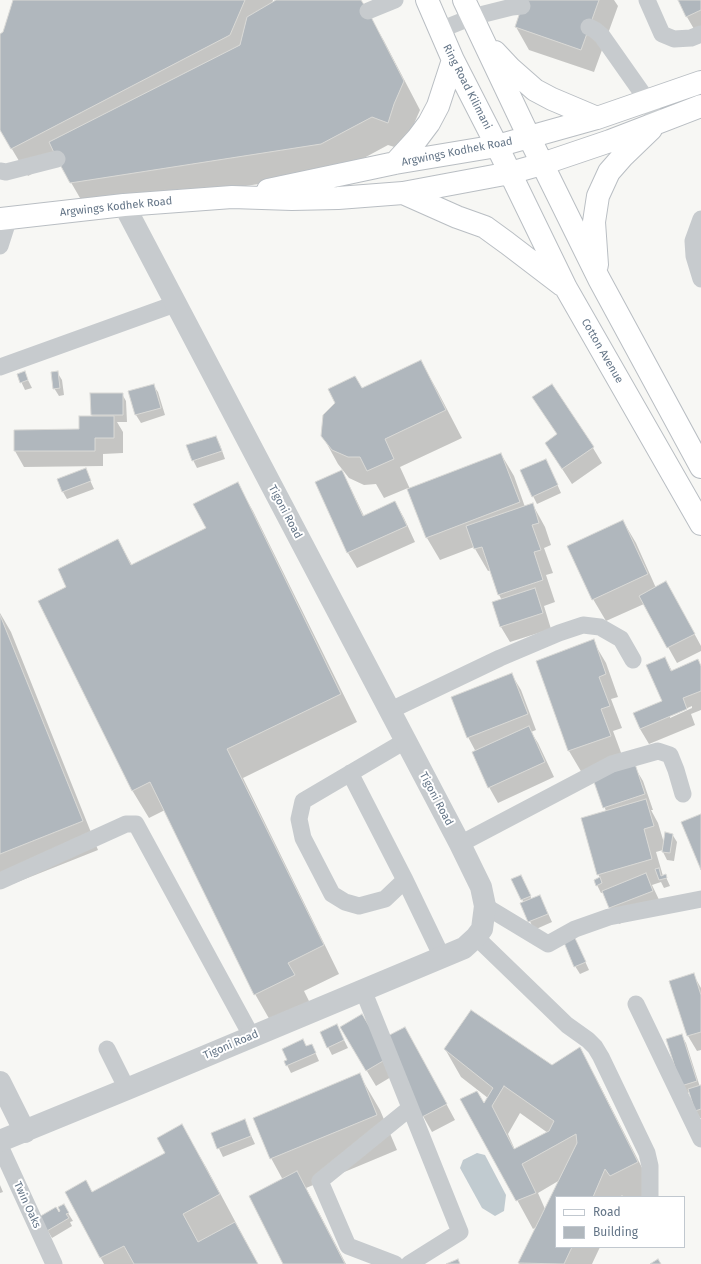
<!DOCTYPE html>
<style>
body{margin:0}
#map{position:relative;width:701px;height:1264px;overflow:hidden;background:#f7f7f4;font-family:"Fira Sans",sans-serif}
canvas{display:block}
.legend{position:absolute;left:555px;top:1196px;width:130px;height:52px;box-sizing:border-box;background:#fff;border:1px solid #c1c8cf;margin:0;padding:5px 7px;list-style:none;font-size:12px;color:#647587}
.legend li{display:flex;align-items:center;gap:8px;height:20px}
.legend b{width:20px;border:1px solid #c1c8cf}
</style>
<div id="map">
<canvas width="701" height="1264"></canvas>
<ul class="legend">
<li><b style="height:5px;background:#fff"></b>Road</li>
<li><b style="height:11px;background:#b0b7bd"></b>Building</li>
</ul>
</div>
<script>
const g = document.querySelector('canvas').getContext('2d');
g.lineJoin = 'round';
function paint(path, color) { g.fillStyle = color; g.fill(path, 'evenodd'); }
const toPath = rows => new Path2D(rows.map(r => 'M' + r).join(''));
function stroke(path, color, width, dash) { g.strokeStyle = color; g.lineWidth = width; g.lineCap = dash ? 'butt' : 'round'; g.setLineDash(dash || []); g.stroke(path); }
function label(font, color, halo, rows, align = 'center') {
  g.font = font + ' "Fira Sans",sans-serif'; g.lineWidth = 4; g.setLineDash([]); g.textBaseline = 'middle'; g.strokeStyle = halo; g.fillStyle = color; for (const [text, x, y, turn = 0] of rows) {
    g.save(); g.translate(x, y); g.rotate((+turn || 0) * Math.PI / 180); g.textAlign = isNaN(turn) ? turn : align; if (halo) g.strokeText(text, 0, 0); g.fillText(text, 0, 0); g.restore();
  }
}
paint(toPath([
 [477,1153,485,1155,506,1195,504,1211,495,1216,482,1208,460,1168,463,1160]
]), '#c1cbd0');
paint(toPath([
 [14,0,273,0,272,4,278,0,360,0,384,41,420,110,410,133,404,150,388,145,338,172,87,210,58,160,28,176,0,129,0,35,4,32],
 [525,0,614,0,618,6,594,72,529,50,516,27],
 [679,0,701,0,701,41,687,17],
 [421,362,437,390,462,438,400,467,410,489,501,454,514,476,525,507,533,505,545,527,551,545,544,548,553,573,546,575,555,602,544,606,551,629,510,642,501,627,493,603,502,600,499,595,491,570,488,571,474,547,440,560,427,538,408,488,384,498,376,484,364,485,349,478,338,464,322,435,362,390],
 [24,372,32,388,25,390,18,375],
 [57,372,62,380,64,395,59,396,54,388],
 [153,385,158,392,165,415,141,423,136,415,129,392],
 [552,385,593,448,602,463,572,484,555,458,558,435,543,412],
 [122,394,126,401,127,422,117,422,123,432,123,453,103,454,103,466,24,467,15,451,15,431,80,430,93,417,92,415],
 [216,437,220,445,225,459,197,468,193,460],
 [550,468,561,493,537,504,533,496],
 [85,469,94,489,67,499,63,492],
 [341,471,350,487,364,516,395,502,404,518,415,542,357,568,348,553,316,482],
 [237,483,253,511,357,722,243,778,339,974,304,991,310,1003,271,1022,255,994,165,810,149,818,132,790,68,588,118,541,132,565,207,528],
 [623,521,636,543,656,588,675,598,701,646,701,651,677,663,644,604,606,621,593,599],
 [0,613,11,632,98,850,0,889],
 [593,641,606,663,618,697,611,699,622,728,613,731,623,758,582,773,569,751,537,662],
 [665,658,672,671,701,667,701,710,691,714,695,725,649,744,640,729,663,701],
 [692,706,692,708,670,718,670,716],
 [512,675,521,690,536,730,531,732,538,743,554,777,498,803,489,787,476,752,468,737],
 [634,766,643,781,653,810,651,810,658,823,664,843,672,834,677,842,674,861,667,860,663,852,663,850,656,852,663,876,665,875,670,886,664,888,661,882,652,885,662,906,619,924,610,908,604,892,601,893,597,885,600,878,598,874,606,811,594,779],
 [512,880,525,884,532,900,540,896,552,922,534,930,522,904,524,903],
 [574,937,589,970,580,974,575,966],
 [693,974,701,988,701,1050,697,1051,688,1036,670,982],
 [361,1015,396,1074,376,1086,350,1043],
 [337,1026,348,1048,332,1055,328,1047],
 [681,1035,686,1043,700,1087,701,1086,701,1118,700,1118,695,1110,690,1092,687,1093,682,1085],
 [303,1041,307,1047,312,1045,319,1061,291,1073,287,1065,288,1060],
 [414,1044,455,1120,432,1132,423,1116],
 [579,1048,595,1076,654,1191,641,1197,623,1197,622,1195,621,1197,556,1197,556,1247,600,1247,592,1264,519,1264,536,1227,533,1229,462,1099,484,1105,488,1098,461,1077,445,1049,552,1066],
 [520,1113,548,1133,515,1150,508,1134],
 [560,1180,545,1209,538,1193],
 [359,1074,380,1110,397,1150,306,1188,346,1264,285,1264,283,1180,271,1158],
 [244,1120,255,1144,223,1157,212,1134],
 [182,1126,206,1167,258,1264,104,1264,66,1192,92,1193,166,1154],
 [0,1185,3,1192,0,1193],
 [63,1205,73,1221,70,1222,72,1226,52,1238,40,1218,58,1213,61,1211]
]), '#0003');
const building = toPath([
 [13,0,245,0,230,35,11,149,0,130,0,34,3,32,13,0],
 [276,0,361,0,368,11,404,81,394,104,388,123,372,117,321,144,70,183,57,159,49,142,240,45,247,17,276,0],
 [524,0,599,0,581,50,515,27,524,0],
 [678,0,701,0,701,10,686,17,678,0],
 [421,360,446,410,385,439,394,459,367,471,360,457,348,457,332,450,321,436,323,415,335,403,328,389,355,376,362,388,421,360],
 [25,371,28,380,20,383,17,374,25,371],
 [58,371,60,388,53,389,51,372,58,371],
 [154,384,161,408,135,415,128,391,154,384],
 [552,384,594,447,562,469,545,443,557,434,532,397,552,384],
 [90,393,123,393,123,415,91,415,90,393],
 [79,416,114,416,114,438,95,438,95,451,14,451,14,430,79,429,79,416],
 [216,436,222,451,192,461,186,445,216,436],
 [501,453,520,502,426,538,407,489,501,453],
 [546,459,558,485,532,497,520,470,546,459],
 [86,468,91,481,62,492,57,479,86,468],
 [342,470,363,516,395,501,407,526,347,553,315,482,342,470],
 [238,482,341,694,227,749,324,945,288,963,295,975,254,995,150,782,132,791,38,601,66,587,58,569,118,539,131,565,206,528,193,504,238,482],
 [533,503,539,523,532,525,541,550,534,552,543,580,498,595,482,547,474,549,466,526,533,503],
 [623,520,648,574,592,600,567,546,623,520],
 [666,581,695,634,667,648,639,596,666,581],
 [535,588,543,613,500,627,492,602,535,588],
 [0,615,83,821,0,854,0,615],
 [594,639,606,674,599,677,610,706,601,709,611,736,568,751,536,661,594,639],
 [665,657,671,671,698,659,701,666,701,691,683,698,687,709,640,729,633,713,662,701,646,665,665,657],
 [512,673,528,714,467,738,451,697,512,673],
 [529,726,545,762,488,788,472,752,529,726],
 [635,764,645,794,603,808,593,779,635,764],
 [646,799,654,826,644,829,652,859,597,875,581,818,646,799],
 [701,814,701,870,681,822,701,814],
 [665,832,673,834,670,853,662,852,665,832],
 [659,868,661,876,666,874,667,878,659,880,655,869,659,868],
 [646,873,653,891,609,908,602,891,646,873],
 [521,875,531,896,521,900,511,879,521,875],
 [600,877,602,883,596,886,594,880,600,877],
 [540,895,548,914,528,922,520,903,540,895],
 [574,936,586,962,574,967,563,940,574,936],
 [694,973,701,995,701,1032,687,1036,669,981,694,973],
 [471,1010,552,1065,580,1047,638,1162,610,1176,605,1169,593,1197,556,1197,556,1247,572,1247,564,1264,518,1263,577,1143,576,1134,522,1164,536,1193,516,1201,460,1099,477,1091,484,1103,493,1088,444,1049,471,1010],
 [504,1086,554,1121,549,1131,514,1149,492,1106,504,1086],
 [362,1014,388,1058,366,1071,340,1027,362,1014],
 [337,1024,344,1040,327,1048,320,1032,337,1024],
 [405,1027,447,1104,422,1117,380,1040,405,1027],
 [682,1034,697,1081,681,1086,666,1039,682,1034],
 [303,1039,306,1046,312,1044,316,1053,286,1066,284,1061,287,1060,282,1049,303,1039],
 [360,1073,377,1115,270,1159,253,1118,360,1073],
 [701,1085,701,1109,695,1111,688,1089,701,1085],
 [245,1119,251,1136,217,1149,211,1133,245,1119],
 [182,1124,220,1194,183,1214,198,1242,235,1222,258,1264,134,1264,124,1246,100,1258,65,1192,86,1180,92,1192,165,1153,157,1138,182,1124],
 [297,1171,345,1264,283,1264,249,1196,297,1171],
 [64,1204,69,1213,66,1214,69,1218,47,1231,39,1217,56,1207,59,1212,60,1211,58,1207,64,1204],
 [458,1259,460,1264,446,1264,458,1259],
 [658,1259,661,1264,650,1264,658,1259]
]);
paint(building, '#b0b7bd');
stroke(building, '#d9d9d6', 1);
const secondary = toPath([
 [427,0,453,60,497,146,566,288,701,524],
 [464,0,529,137,599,279,701,467],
 [495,52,510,68,535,90,552,99,597,118],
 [395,163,417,139,429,123,438,106,453,60],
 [268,190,395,163,497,146,597,118,701,82],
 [403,193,457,217,485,227,507,243,562,285],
 [0,219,124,205,232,197,292,199,338,198,403,193,510,173,542,164,610,141,701,106],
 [597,265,594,222,598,196,609,172,623,156,651,129]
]);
stroke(secondary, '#b9bec3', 24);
stroke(toPath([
 [647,0,662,34,674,39,691,38,701,34],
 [368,11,395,0],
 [589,27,595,30,602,36,647,100,657,122],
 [440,30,472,17,512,7,522,6],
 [0,171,6,172,57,159],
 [701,219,693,241,694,256,701,279],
 [0,246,9,218],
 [0,367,175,304],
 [389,711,500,658,559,633,583,625,600,627,621,639,633,660],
 [405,741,303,801,299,819,303,838,332,894,345,902,359,906,385,899,405,880],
 [350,773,405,880,442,957],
 [460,844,612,764,658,751,670,755,676,770,683,794],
 [0,881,126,824,136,824,252,1037],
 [485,906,548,944,575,929,609,917,701,899],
 [476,937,567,1025,588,1040,595,1047,601,1057,647,1153,650,1166,650,1197],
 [363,990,460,1232,409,1264],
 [636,1004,701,1139],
 [107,1049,127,1089],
 [0,1146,54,1264],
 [395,1264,348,1246,320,1181,410,1108]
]), '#c7cbce', 17);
stroke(toPath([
 [0,1082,25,1132],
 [0,1141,127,1089,464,948,476,937,482,929,485,906,481,887,460,844,124,205]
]), '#c7cbce', 22);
stroke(secondary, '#fff', 22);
label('11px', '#647587', '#fff', [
 ["Ring Road Kilimani",467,87,63],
 ["Argwings Kodhek Road",457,152,-11],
 ["Argwings Kodhek Road",116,207,-6],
 ["Cotton Avenue",602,351,60],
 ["Tigoni Road",285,512,62],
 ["Tigoni Road",436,799,62],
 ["Tigoni Road",231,1045,-23],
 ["Twin Oaks",27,1205,65]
]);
</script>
